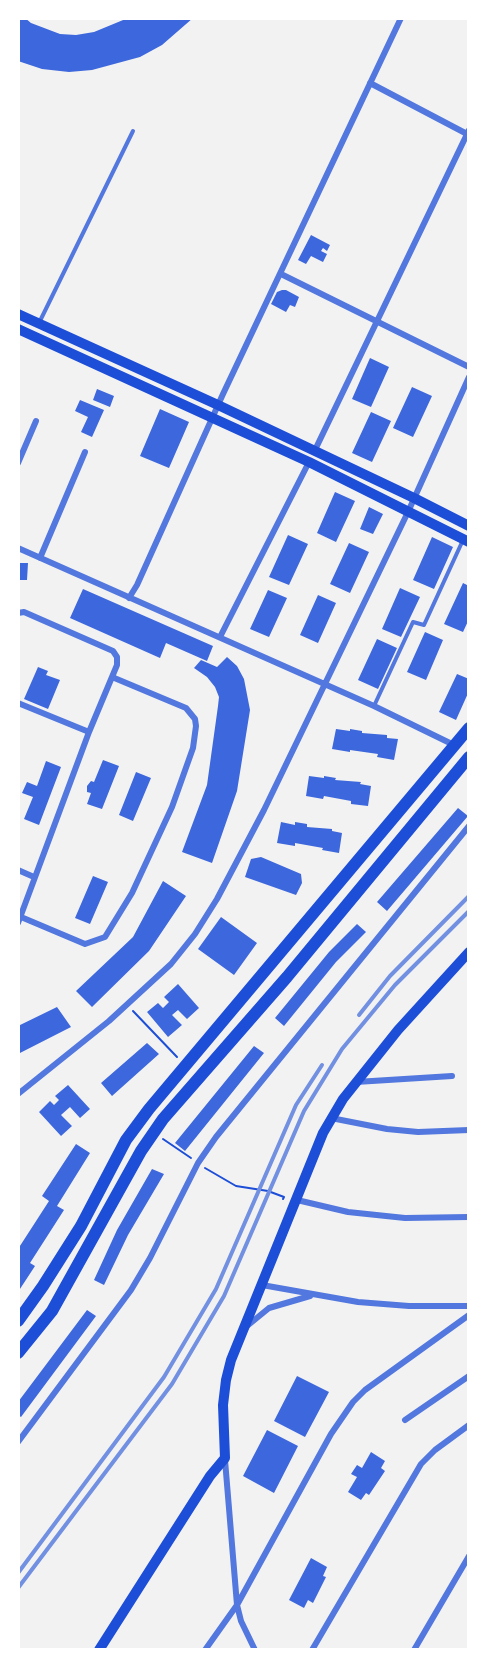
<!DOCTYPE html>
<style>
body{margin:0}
#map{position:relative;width:487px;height:1668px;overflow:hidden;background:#f2f2f2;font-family:Rubik,sans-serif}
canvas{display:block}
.frame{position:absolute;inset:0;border:20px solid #fff;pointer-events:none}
</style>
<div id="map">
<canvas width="487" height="1668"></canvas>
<div class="frame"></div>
</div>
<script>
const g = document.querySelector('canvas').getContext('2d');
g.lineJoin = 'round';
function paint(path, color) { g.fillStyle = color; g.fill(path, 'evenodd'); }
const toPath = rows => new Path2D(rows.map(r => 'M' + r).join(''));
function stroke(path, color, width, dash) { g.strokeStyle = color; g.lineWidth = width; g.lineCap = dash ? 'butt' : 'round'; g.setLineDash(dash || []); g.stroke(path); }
paint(toPath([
 [18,18,25,18,31,23,60,34,76,35,94,32,128,18,193,18,162,45,140,57,92,70,69,72,42,69,18,61],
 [311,235,330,245,327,251,323,248,321,251,327,254,323,262,311,256,306,264,298,260],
 [282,290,286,290,299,297,295,307,290,305,286,312,271,304,277,292],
 [370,358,389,367,371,407,352,399],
 [412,387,432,396,413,437,393,428],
 [97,389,114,396,110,407,93,400],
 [80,400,104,410,92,437,81,432,88,417,75,411],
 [160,409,189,422,169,468,140,456],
 [371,412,391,421,372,462,352,453],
 [335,492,355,501,336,542,317,533],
 [369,507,383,514,373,534,360,529],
 [288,535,308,544,289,585,269,577],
 [432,537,453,547,434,589,413,580],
 [349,543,369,552,350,593,330,584],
 [18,563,28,563,27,580,18,580],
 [463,583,469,586,469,619,463,632,444,624],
 [400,588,420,597,401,637,382,629],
 [83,589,213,646,207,661,166,643,160,658,70,618],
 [268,590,287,598,269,637,250,629],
 [318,595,336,603,318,643,300,635],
 [425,632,443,640,426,680,407,672],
 [377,639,397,648,378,689,358,680],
 [227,657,237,666,244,679,250,710,237,791,212,863,182,852,207,785,218,706,219,697,215,687,207,677,194,668,201,660,217,667],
 [38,667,48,671,46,675,60,680,48,709,24,699],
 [457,674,469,679,469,691,456,720,439,712],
 [336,729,350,731,350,729,362,731,362,733,387,735,387,738,398,739,394,760,377,757,378,754,350,750,350,752,332,749],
 [103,760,119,766,102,809,87,804,91,793,87,792,87,786,91,781,94,782],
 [46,761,61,767,39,825,24,819,33,797,22,793,27,782,37,786],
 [136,772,151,778,133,821,119,815],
 [309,776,324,778,324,776,336,778,335,780,361,782,360,784,371,786,368,806,351,804,351,801,324,796,323,799,306,796],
 [458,808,468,816,387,911,377,902],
 [281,822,295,825,295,822,307,824,307,827,332,829,332,831,342,833,339,853,322,850,323,848,295,843,295,846,277,843],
 [261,857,301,874,302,883,296,895,245,877,251,859],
 [93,876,108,882,90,924,75,918],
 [163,881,186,896,149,951,92,1007,76,991,133,937],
 [221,917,257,943,234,975,198,949],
 [357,924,366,932,336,962,284,1026,275,1018,329,952],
 [178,984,199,1008,187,1019,178,1010,172,1015,182,1025,168,1037,147,1012,158,1003,163,1008,169,1002,164,997],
 [57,1007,71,1027,18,1054,18,1026],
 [147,1043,159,1054,112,1096,101,1083],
 [254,1046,264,1053,185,1151,175,1143],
 [68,1085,90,1109,80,1118,70,1107,61,1115,72,1126,61,1136,39,1112,50,1101,54,1105,59,1100,55,1096],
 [76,1144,90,1153,57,1206,64,1210,30,1263,35,1266,18,1292,18,1260,20,1256,18,1255,18,1249,49,1201,42,1196],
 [152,1169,164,1174,128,1235,104,1285,94,1280,117,1230],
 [87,1310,96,1316,21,1417,18,1415,18,1402],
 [297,1376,329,1392,305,1437,274,1421],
 [267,1430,298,1446,274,1493,243,1476],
 [371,1452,385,1461,381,1468,385,1471,369,1495,366,1493,361,1500,348,1492,357,1477,351,1474,357,1465,362,1468],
 [311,1558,327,1567,323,1576,326,1577,313,1603,308,1600,304,1608,289,1600]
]), '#3d67dc');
stroke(toPath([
 [133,1011,177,1057],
 [163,1139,191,1158],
 [205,1168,236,1186,268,1191,284,1197,283,1199]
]), '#1d4ed8', 2);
stroke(toPath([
 [39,323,133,131],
 [374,706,413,622,424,625,463,540]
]), '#5277de', 4);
stroke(toPath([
 [370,83,469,135],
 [281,274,469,367],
 [315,450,469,130],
 [18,463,36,421],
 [18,548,374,706,454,745],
 [40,558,85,452],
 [129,598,137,585,223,394,401,18],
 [18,613,24,612,113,651,117,657,117,665,89,732,18,923],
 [220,637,309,462],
 [18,703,89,732],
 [18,870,34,877],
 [21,917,85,944,105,937,132,893,172,807,193,748,196,726,195,719,186,708,112,677],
 [356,1082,452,1076],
 [18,1094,109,1021,171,964,195,934,217,899,264,810,408,512,469,377],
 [331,1118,387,1129,418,1132,469,1130],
 [297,1200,348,1212,405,1218,469,1217],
 [262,1285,358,1302,409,1306,469,1306],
 [247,1326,269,1308,310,1296],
 [405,1420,469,1376],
 [18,1442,131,1290,150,1258,198,1163,216,1137,469,826],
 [225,1460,237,1605,241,1621,255,1650],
 [205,1650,237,1605,331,1434,353,1402,365,1390,469,1315],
 [312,1650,421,1464,435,1450,469,1425],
 [414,1650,469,1556]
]), '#5277de', 6);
stroke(toPath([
 [18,314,218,405,414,498,469,526],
 [18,329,309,462,469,542],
 [99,1650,210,1476,225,1458,223,1405,226,1380,231,1360,323,1133,343,1099,398,1030,469,952]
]), '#1d4ed8', 10);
stroke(toPath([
 [18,1321,43,1286,81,1226,126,1140,149,1109,469,728],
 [18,1353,52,1311,141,1151,163,1119,287,977,469,757]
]), '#1d4ed8', 12);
stroke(toPath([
 [359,1015,390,976,469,896],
 [18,1573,164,1377,216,1289,296,1105,322,1065],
 [18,1588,172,1384,224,1296,304,1111,342,1049,395,985,469,911]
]), '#7290e2', 4);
</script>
